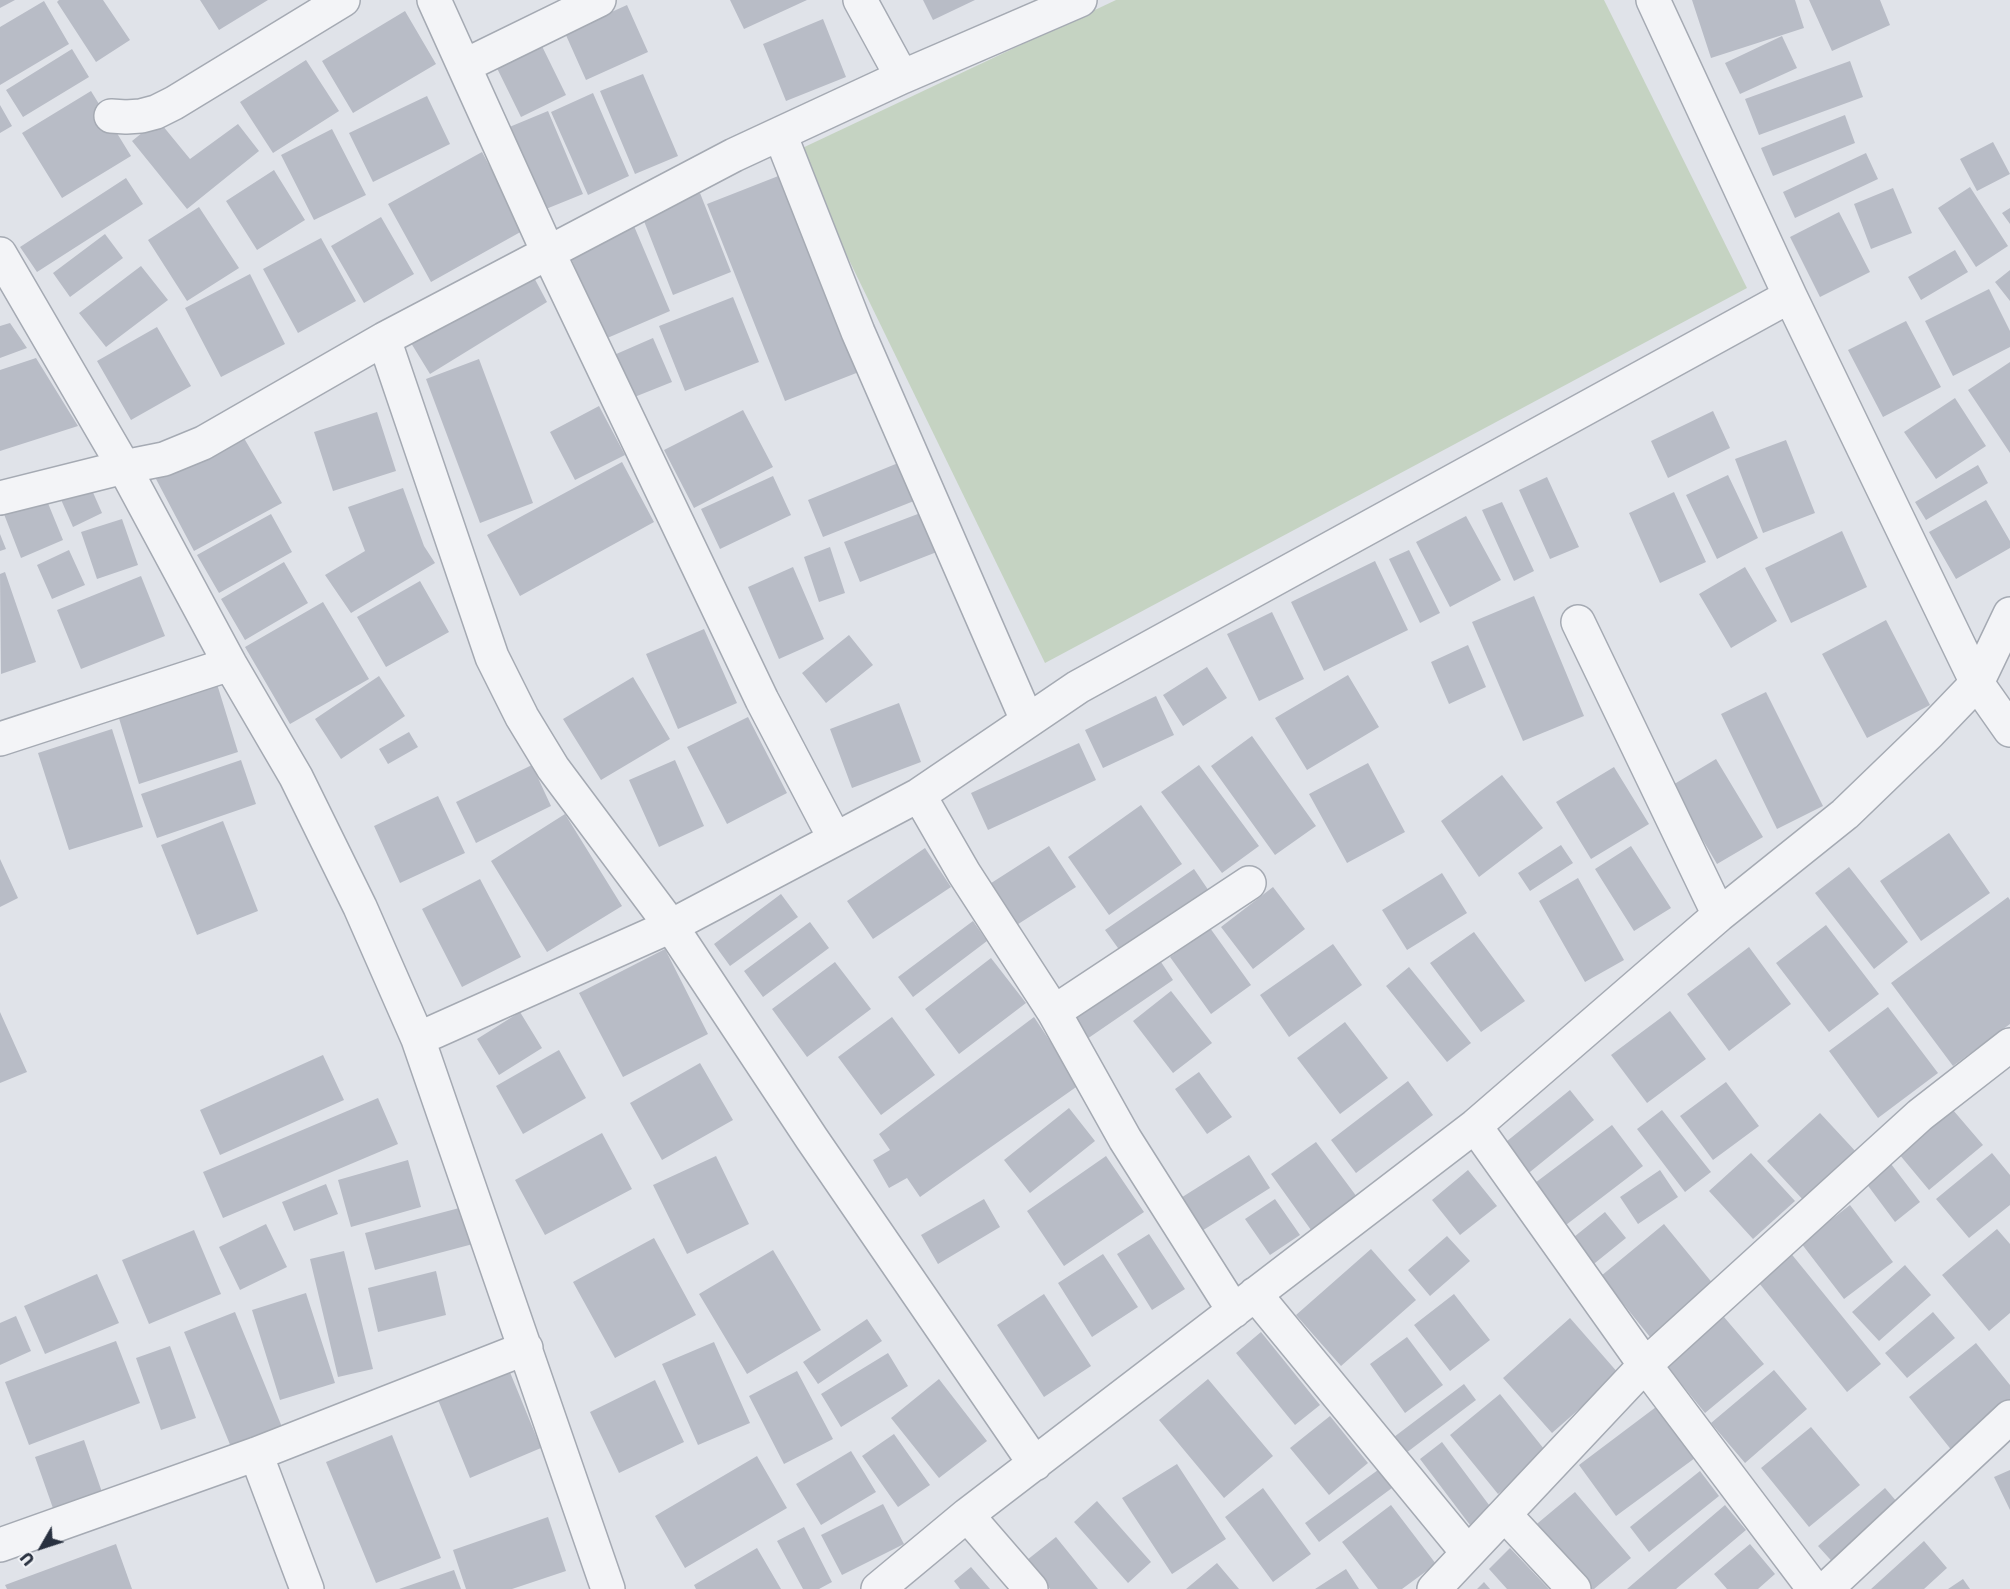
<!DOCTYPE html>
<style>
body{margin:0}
#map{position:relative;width:2010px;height:1589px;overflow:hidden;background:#e0e3e9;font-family:Rubik,sans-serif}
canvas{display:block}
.north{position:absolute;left:12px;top:1517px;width:60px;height:60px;-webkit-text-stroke:4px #f0f2f6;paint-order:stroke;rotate:231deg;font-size:16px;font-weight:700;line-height:24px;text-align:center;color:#293140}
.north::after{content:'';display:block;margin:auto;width:21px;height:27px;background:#293140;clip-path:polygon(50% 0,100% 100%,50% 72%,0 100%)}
</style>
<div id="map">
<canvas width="2010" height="1589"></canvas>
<div class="north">U</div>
</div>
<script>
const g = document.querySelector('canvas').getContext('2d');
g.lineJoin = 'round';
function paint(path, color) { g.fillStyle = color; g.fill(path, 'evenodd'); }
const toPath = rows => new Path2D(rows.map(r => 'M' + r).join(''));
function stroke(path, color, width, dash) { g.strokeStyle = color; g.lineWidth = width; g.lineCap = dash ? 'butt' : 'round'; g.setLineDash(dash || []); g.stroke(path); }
paint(toPath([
 [1116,0,1604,0,1747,288,1045,663,796,151]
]), '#c5d3c2');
paint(toPath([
 [0,0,15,0,0,8],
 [59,0,103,0,130,40,96,62,57,2],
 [200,0,268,0,219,30],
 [730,0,807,0,744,29],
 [923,0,975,0,933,20],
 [1692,0,1795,0,1804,28,1711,58],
 [1809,0,1880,0,1890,25,1832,51],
 [44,1,69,44,0,85,0,27],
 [627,5,648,52,586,80,565,33],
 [405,11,436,64,353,113,322,61],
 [823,19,846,77,786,101,763,44],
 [537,36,566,95,521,117,492,58],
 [1782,36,1797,68,1740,94,1725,63],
 [72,49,89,77,23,117,6,90],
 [306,60,339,111,273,153,240,102],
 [1850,61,1863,97,1759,135,1745,99],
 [643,74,678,156,635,174,600,91],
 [91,91,131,156,62,198,22,133],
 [593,93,629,176,588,195,551,112],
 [427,96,450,144,373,182,349,133],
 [0,105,12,126,0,133],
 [548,111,583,194,541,211,507,128],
 [1845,115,1855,143,1773,176,1761,148],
 [158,120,190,159,238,124,259,151,187,209,132,141],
 [332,129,366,195,314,220,281,155],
 [1993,142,2010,174,1977,191,1960,159],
 [482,152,524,230,431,282,388,204],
 [1866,153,1878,179,1795,218,1783,192],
 [274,170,305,220,257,250,226,201],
 [786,173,864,370,785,401,707,204],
 [126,178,143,204,37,272,20,247],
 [1970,187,2008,246,1976,267,1938,208],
 [1893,188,1912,233,1871,249,1854,204],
 [700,193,731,272,673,295,642,216],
 [199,207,239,268,187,301,148,240],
 [2010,208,2010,224,2002,213],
 [1839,212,1870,272,1820,297,1790,237],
 [381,217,414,274,364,303,331,246],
 [631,219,670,311,605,339,566,246],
 [105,234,123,258,70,297,53,273],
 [321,238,356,301,298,333,263,269],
 [1955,250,1968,272,1921,300,1908,277],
 [141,266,168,300,106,347,79,313],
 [530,270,547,302,430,374,411,343],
 [2010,270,2010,301,1995,282],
 [250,274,285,344,221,377,185,308],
 [1989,289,2010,331,2010,347,1953,376,1925,321],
 [733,297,759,362,685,391,659,326],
 [1906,321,1941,387,1883,417,1848,350],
 [10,323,27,348,0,358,0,326],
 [157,327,191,386,131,420,97,361],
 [653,338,672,382,632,398,614,355],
 [36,358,78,426,0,451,0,370],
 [479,359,533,503,480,523,426,379],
 [2010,362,2010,453,1968,390],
 [1955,398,1986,446,1936,479,1904,432],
 [599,406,625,455,575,480,550,432],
 [743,410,773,467,694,508,664,450],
 [1713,411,1730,448,1668,478,1651,441],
 [377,412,396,471,333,491,314,432],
 [241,433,282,503,194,551,156,479],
 [1786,440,1815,513,1763,533,1735,459],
 [903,461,919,499,823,537,808,500],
 [622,462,654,522,520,596,487,535],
 [1978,465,1988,483,1926,520,1915,502],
 [1728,475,1758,538,1717,559,1686,495],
 [773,476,791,515,720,549,701,509],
 [1547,477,1579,547,1550,559,1519,490],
 [88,481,102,513,73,527,59,495],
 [403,488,424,546,435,563,351,613,325,575,365,551,348,507],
 [43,491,63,540,21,558,2,509],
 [1674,492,1706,562,1660,583,1629,513],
 [1986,500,2010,541,2010,548,1956,579,1929,532],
 [1502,502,1534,571,1514,581,1482,510],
 [931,509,947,548,860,582,844,542],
 [271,514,292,552,219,593,197,555],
 [1466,516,1501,580,1450,607,1416,542],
 [122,519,138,565,97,579,81,532],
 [1842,531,1867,587,1791,623,1765,568],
 [0,534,6,549,0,551],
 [830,547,845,593,819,602,804,557],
 [69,550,85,585,52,599,37,565],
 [1409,550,1440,613,1420,623,1389,559],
 [1375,561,1408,630,1324,671,1291,602],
 [284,562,308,603,245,640,221,599],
 [793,567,824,639,779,659,748,587],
 [1745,567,1777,621,1731,648,1699,594],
 [5,572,36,662,1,674,0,574],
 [141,576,165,636,81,669,57,610],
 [420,581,449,632,386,667,357,617],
 [1534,596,1584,716,1523,741,1472,622],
 [323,602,369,679,290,724,245,647],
 [1272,612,1304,679,1259,701,1227,634],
 [1886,620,1930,705,1867,738,1822,654],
 [704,629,737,703,678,729,646,654],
 [849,635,873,665,826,703,802,673],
 [1468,645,1486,687,1449,704,1431,662],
 [1207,667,1227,698,1183,726,1163,695],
 [1348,675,1379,727,1307,770,1275,718],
 [379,676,405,716,341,759,315,719],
 [633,677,670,739,601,780,563,719],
 [217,684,238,752,139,784,118,715],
 [1766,692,1823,806,1777,829,1721,714],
 [1156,696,1174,735,1103,768,1085,730],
 [899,703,921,762,852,788,830,729],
 [748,717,787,793,727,824,687,747],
 [112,729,143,827,69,850,38,753],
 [409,732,418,747,388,764,379,749],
 [1252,736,1316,826,1275,855,1211,766],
 [1079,743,1096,780,988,830,971,793],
 [1716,759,1763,837,1717,864,1671,786],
 [241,760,256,804,157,838,141,794],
 [675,760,704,826,659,847,629,780],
 [1368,763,1405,832,1347,863,1309,794],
 [532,765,551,806,476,843,456,802],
 [1199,765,1259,846,1222,873,1161,792],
 [1614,767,1649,824,1591,859,1556,802],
 [1502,775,1543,828,1479,877,1441,821],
 [438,796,465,853,400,883,374,826],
 [1141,805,1182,864,1109,915,1068,857],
 [565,814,622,906,547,952,491,861],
 [223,821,258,911,197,935,161,845],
 [1949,833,1990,893,1921,941,1880,881],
 [1561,845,1573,863,1530,891,1518,873],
 [1049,846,1076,887,1012,928,985,887],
 [1631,846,1671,908,1634,931,1595,869],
 [925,848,951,887,873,939,847,901],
 [0,859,18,898,0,907],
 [1849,867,1908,942,1874,969,1815,893],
 [1194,869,1211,894,1123,955,1105,930],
 [1442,873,1467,913,1407,950,1382,910],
 [1578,878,1624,960,1585,982,1539,901],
 [480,879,521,957,462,987,422,909],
 [1273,887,1305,929,1253,969,1221,927],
 [781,894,798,917,730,966,714,944],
 [2008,897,2010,900,2010,1024,1953,1066,1891,983],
 [973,921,987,941,913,997,898,977],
 [810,922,829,948,763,997,744,971],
 [1826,925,1879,994,1829,1032,1776,963],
 [1210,928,1251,985,1211,1014,1170,957],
 [1474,932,1525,1001,1481,1032,1430,963],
 [1333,944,1362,985,1289,1037,1260,995],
 [1749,947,1791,1004,1729,1051,1687,994],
 [665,949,708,1034,623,1077,579,993],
 [1157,956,1173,980,1087,1039,1071,1015],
 [991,958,1026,1003,959,1054,925,1009],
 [835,962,871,1009,807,1057,772,1009],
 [1409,967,1471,1043,1447,1062,1386,986],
 [1171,991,1212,1043,1173,1073,1133,1021],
 [1888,1007,1938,1073,1878,1118,1829,1051],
 [1670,1011,1706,1059,1647,1103,1611,1055],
 [0,1012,27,1072,0,1083],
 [520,1012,542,1048,499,1075,477,1039],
 [892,1017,935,1075,881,1115,838,1057],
 [1034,1017,1079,1085,920,1197,907,1178,889,1188,873,1160,890,1150,879,1134],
 [1345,1022,1388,1078,1340,1114,1297,1058],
 [559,1050,586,1098,523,1134,496,1086],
 [323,1055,344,1100,220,1155,200,1110],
 [700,1063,733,1120,662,1160,630,1103],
 [1199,1072,1232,1117,1207,1134,1175,1089],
 [1408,1081,1433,1115,1356,1173,1331,1140],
 [1726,1082,1759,1126,1713,1160,1680,1116],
 [1570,1090,1594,1120,1525,1176,1501,1146],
 [378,1098,398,1144,223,1218,203,1172],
 [1069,1108,1095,1141,1030,1193,1004,1160],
 [1662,1110,1711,1172,1685,1192,1637,1129],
 [1953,1110,1983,1145,1929,1190,1899,1154],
 [1820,1113,1858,1154,1806,1203,1767,1161],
 [1612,1125,1643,1166,1562,1228,1531,1186],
 [602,1133,632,1189,545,1235,515,1180],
 [1316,1142,1357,1197,1311,1230,1271,1174],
 [1751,1153,1795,1201,1753,1239,1709,1191],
 [1992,1153,2010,1175,2010,1205,1969,1238,1936,1199],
 [1249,1155,1270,1188,1197,1234,1176,1201],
 [716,1156,749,1224,687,1254,653,1185],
 [1106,1156,1144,1212,1064,1266,1027,1211],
 [408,1160,421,1207,351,1227,338,1180],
 [1888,1160,1920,1202,1895,1222,1863,1179],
 [1468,1170,1497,1206,1460,1235,1432,1200],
 [1660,1170,1678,1197,1638,1224,1620,1197],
 [326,1184,338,1214,294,1231,282,1202],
 [984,1199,1000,1227,938,1264,921,1235],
 [1275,1199,1300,1235,1270,1255,1245,1219],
 [1850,1205,1893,1262,1844,1299,1801,1243],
 [463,1207,473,1244,375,1270,365,1233],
 [1605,1212,1626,1238,1590,1267,1569,1241],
 [266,1224,287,1267,240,1290,219,1247],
 [1664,1224,1714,1285,1650,1337,1601,1276],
 [1997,1229,2010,1244,2010,1313,1989,1331,1942,1275],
 [194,1230,221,1294,149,1324,122,1260],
 [1149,1234,1185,1289,1152,1310,1117,1254],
 [1447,1236,1470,1261,1430,1296,1408,1270],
 [654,1238,696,1315,615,1358,573,1282],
 [1371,1249,1416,1300,1341,1366,1296,1315],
 [773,1250,821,1330,747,1374,699,1294],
 [344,1251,373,1369,338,1377,310,1259],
 [1789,1251,1881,1364,1847,1392,1755,1278],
 [1103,1254,1138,1307,1092,1337,1058,1283],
 [1905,1265,1931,1295,1879,1341,1852,1312],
 [436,1271,446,1315,378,1332,368,1288],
 [97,1274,119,1323,45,1354,24,1306],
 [306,1293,335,1383,280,1400,252,1310],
 [1044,1294,1091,1366,1044,1397,997,1325],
 [1454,1294,1490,1340,1450,1371,1414,1325],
 [235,1312,282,1427,231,1447,184,1332],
 [1933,1312,1955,1338,1907,1378,1885,1353],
 [16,1316,31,1351,0,1365,0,1323],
 [1724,1317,1764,1364,1705,1413,1666,1365],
 [1570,1318,1619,1374,1552,1433,1503,1378],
 [867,1319,882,1341,818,1384,803,1362],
 [1261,1332,1320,1405,1295,1425,1236,1353],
 [1407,1337,1443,1385,1405,1413,1370,1364],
 [116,1341,140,1403,29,1445,5,1382],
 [714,1342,750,1423,698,1445,662,1364],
 [1976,1343,2010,1385,2010,1406,1953,1452,1909,1397],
 [170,1346,196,1418,161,1430,136,1358],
 [888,1353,908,1386,841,1427,821,1394],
 [507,1365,541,1448,470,1478,436,1395],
 [1774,1370,1807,1409,1745,1463,1711,1423],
 [797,1371,833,1439,784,1464,749,1396],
 [939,1379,987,1441,939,1478,891,1418],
 [1208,1379,1273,1456,1224,1498,1159,1420],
 [655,1380,684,1442,619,1473,590,1412],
 [1464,1384,1476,1400,1406,1453,1394,1437],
 [1500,1394,1548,1454,1498,1494,1450,1435],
 [1656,1407,1695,1458,1616,1516,1579,1465],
 [1330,1416,1368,1463,1329,1495,1290,1448],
 [1811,1427,1860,1485,1809,1527,1761,1468],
 [894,1434,930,1485,898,1507,862,1456],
 [392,1435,441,1558,376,1583,326,1462],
 [84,1440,104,1498,55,1514,35,1457],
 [1442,1442,1495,1513,1473,1529,1420,1459],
 [851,1451,876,1492,821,1525,796,1484],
 [757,1456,787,1508,685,1568,655,1516],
 [1177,1464,1226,1539,1172,1574,1122,1498],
 [1378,1470,1392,1488,1319,1542,1305,1523],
 [2010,1470,2010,1510,1994,1477],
 [1700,1471,1719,1496,1649,1552,1630,1527],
 [1263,1488,1311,1554,1273,1582,1225,1517],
 [1885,1488,1904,1510,1838,1568,1818,1546],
 [1575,1492,1631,1558,1594,1589,1584,1589,1532,1528],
 [1097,1501,1151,1562,1128,1583,1074,1522],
 [883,1504,904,1544,842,1575,821,1535],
 [1391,1505,1436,1564,1402,1589,1378,1589,1342,1542],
 [1725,1505,1746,1530,1676,1589,1627,1589],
 [548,1517,566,1571,512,1589,466,1589,453,1550],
 [804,1527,832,1582,819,1589,803,1589,777,1541],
 [1056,1537,1098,1589,1050,1589,1027,1560],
 [1924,1541,1947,1568,1924,1589,1871,1589],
 [116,1544,132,1589,7,1589,5,1585],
 [1750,1544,1775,1574,1758,1589,1727,1589,1714,1574],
 [757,1548,781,1589,696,1589,694,1585],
 [1510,1548,1549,1589,1507,1589,1489,1569],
 [1217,1563,1239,1589,1186,1589],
 [971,1567,990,1589,960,1589,954,1581],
 [1346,1569,1359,1589,1315,1589],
 [454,1570,461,1589,399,1589],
 [1963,1579,1970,1589,1948,1589],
 [1484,1582,1490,1589,1477,1589]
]), '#b8bcc6');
const minor = toPath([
 [434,0,548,252,762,700,835,839],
 [860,0,902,77],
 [1653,0,1790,296,1977,683,2010,730],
 [464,66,599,0],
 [111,116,126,117,141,116,156,112,174,103,343,0],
 [780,134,858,332,1027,720],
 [0,254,124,467,230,664,296,777,360,907,418,1039,608,1589],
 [384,339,492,657,522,717,553,768,671,926,812,1139,1035,1464],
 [0,498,124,467,164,459,203,443,384,339,734,155,902,77,1080,0],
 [1578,622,1719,915],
 [0,739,230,664],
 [919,795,964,873,1054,1012,1125,1139,1234,1311],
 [1054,1012,1249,883],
 [418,1039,671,926,919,795,1078,687,1790,296],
 [1475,1126,1645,1365,1814,1589],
 [1255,1294,1468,1553],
 [256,1454,307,1589],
 [967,1515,1031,1589],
 [1505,1515,1574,1589],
 [0,1545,256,1454,526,1348],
 [878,1589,967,1515,1475,1126,1719,915,1845,814,1929,733,1977,683,2010,614],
 [1434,1589,1645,1365,1920,1115,2010,1045],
 [1826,1589,2010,1417]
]);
stroke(minor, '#a5aab3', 36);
stroke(minor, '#f3f4f7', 33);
</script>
